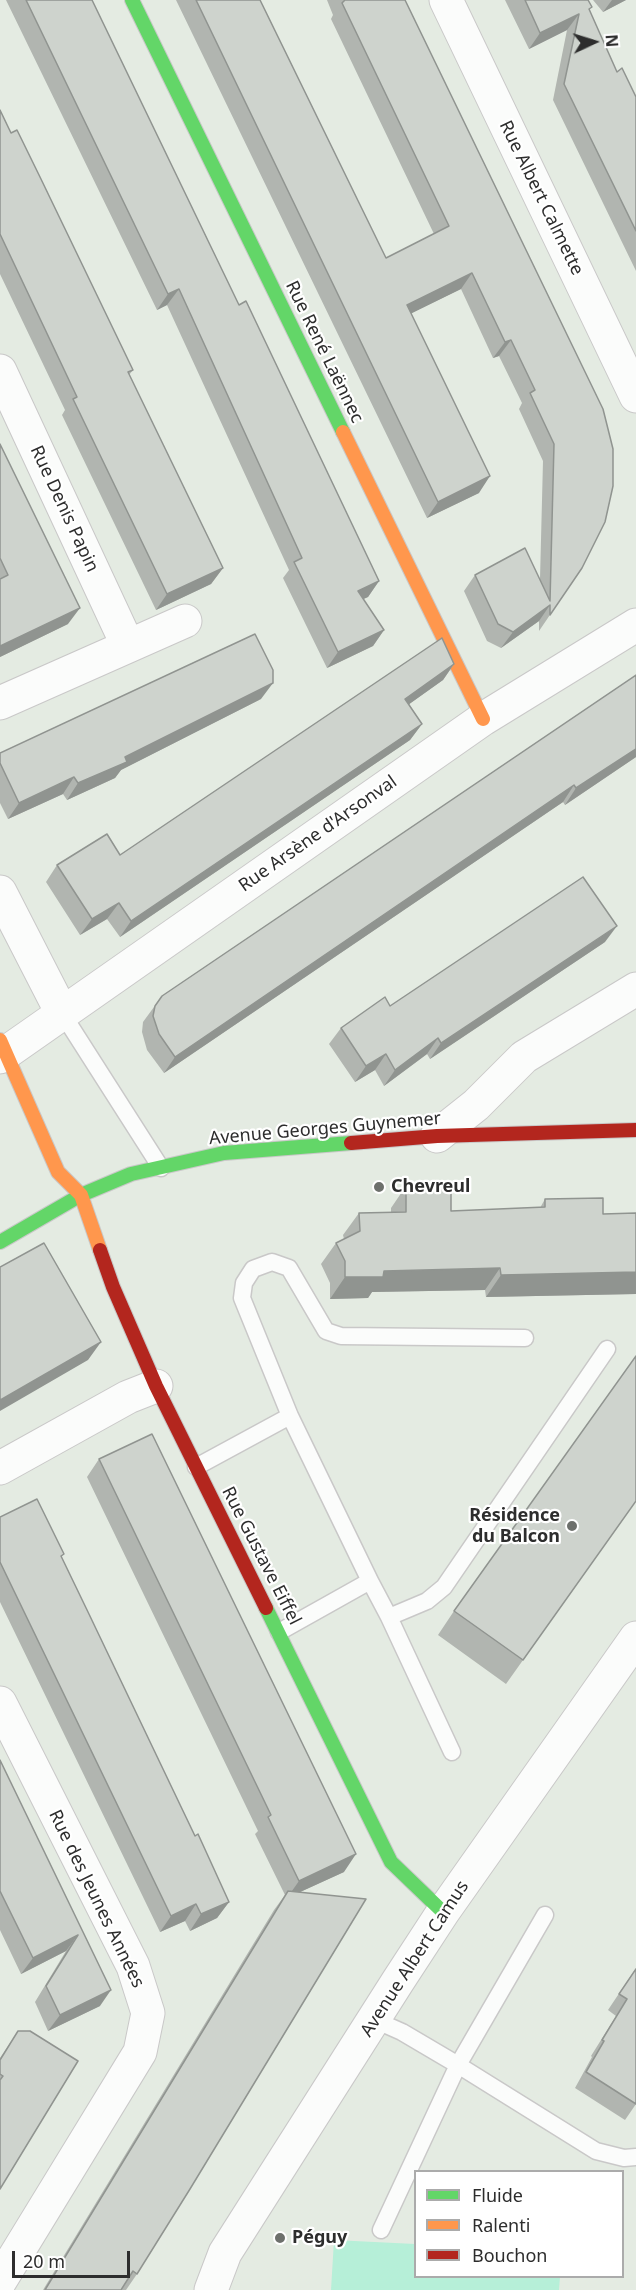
<!DOCTYPE html>
<meta charset="utf-8">
<style>
body{margin:0}
#map{position:relative;width:636px;height:2290px;overflow:hidden;background:#e4ebe2;font-family:"Noto Sans",sans-serif}
canvas{display:block}
.legend{position:absolute;left:414px;top:2170px;width:210px;height:108px;box-sizing:border-box;background:#fff;border:2px solid #ababab;margin:0;padding:8px 10px;list-style:none;font-size:18px;color:#2d2d2d}
.legend li{display:flex;align-items:center;gap:12px;height:30px}
.legend b{width:30px;border:2px solid #ababab}
.north{position:absolute;left:564px;top:12px;width:60px;height:60px;-webkit-text-stroke:4px #fff;paint-order:stroke;rotate:86deg;font-size:16px;font-weight:700;line-height:24px;text-align:center;color:#2d2d2d}
.north::after{content:'';display:block;margin:auto;width:21px;height:27px;background:#2d2d2d;clip-path:polygon(50% 0,100% 100%,50% 72%,0 100%)}
.scale{position:absolute;left:12px;top:2251px;width:118px;height:27px;box-sizing:border-box;border:3px solid #2d2d2d;border-top:0;padding-left:8px;font-size:18px;line-height:21px;white-space:nowrap;color:#2d2d2d;-webkit-text-stroke:4px #fff;paint-order:stroke}
</style>
<div id="map">
<canvas width="636" height="2290"></canvas>
<ul class="legend">
<li><b style="height:8px;background:#63d668"></b>Fluide</li>
<li><b style="height:8px;background:#ff974d"></b>Ralenti</li>
<li><b style="height:8px;background:#b3261e"></b>Bouchon</li>
</ul>
<div class="north">N</div>
<div class="scale">20 m</div>
</div>
<script>
const g = document.querySelector('canvas').getContext('2d');
g.lineJoin = 'round';
function paint(path, color) { g.fillStyle = color; g.fill(path, 'evenodd'); }
const toPath = rows => new Path2D(rows.map(r => 'M' + r).join(''));
function stroke(path, color, width, dash) { g.strokeStyle = color; g.lineWidth = width; g.lineCap = dash ? 'butt' : 'round'; g.setLineDash(dash || []); g.stroke(path); }
function label(font, color, halo, rows, align = 'center') {
  g.font = font + ' "Noto Sans",sans-serif'; g.lineWidth = 4.5; g.setLineDash([]); g.textBaseline = 'middle'; g.strokeStyle = halo; g.fillStyle = color; for (const [text, x, y, turn = 0] of rows) {
    g.save(); g.translate(x, y); g.rotate((+turn || 0) * Math.PI / 180); g.textAlign = isNaN(turn) ? turn : align; if (halo) g.strokeText(text, 0, 0); g.fillText(text, 0, 0); g.restore();
  }
}
paint(toPath([
 [334,2240,415,2244,416,2276,560,2277,559,2290,331,2290]
]), '#b6efd8');
const lane = toPath([
 [62,1013,161,1168],
 [290,1416,242,1298,244,1283,253,1269,272,1262,289,1268,326,1331,341,1336,525,1338],
 [196,1467,290,1416,370,1581,279,1632],
 [370,1581,389,1617,427,1601,444,1587,607,1349],
 [389,1617,452,1752],
 [375,2020,402,2032,458,2065,596,2151,624,2158,636,2157],
 [381,2230,458,2065,545,1915]
]);
const street = toPath([
 [446,0,636,396],
 [0,371,128,646],
 [0,703,185,621],
 [0,892,62,1013],
 [0,1057,483,719,636,625],
 [437,1136,476,1105,524,1057,636,989],
 [0,1468,128,1397,156,1386],
 [0,1703,133,1966,148,2013,140,2052,0,2281],
 [211,2290,225,2253,398,1981,443,1912,636,1638]
]);
const fast = toPath([
 [132,0,343,432],
 [0,1242,81,1195,131,1174,224,1153,351,1143],
 [266,1608,391,1862,443,1912]
]);
const slow = toPath([
 [343,432,483,719],
 [0,1040,58,1172,81,1195,100,1250]
]);
const jam = toPath([
 [351,1143,437,1136,636,1130],
 [100,1250,113,1287,156,1386,266,1608]
]);
stroke(lane, '#c9c8c8', 19);
stroke(street, '#c9c8c8', 35);
stroke(fast, '#c9c8c8', 16);
stroke(slow, '#c9c8c8', 16);
stroke(jam, '#c9c8c8', 16);
stroke(lane, '#fbfcfb', 16);
stroke(street, '#fbfcfb', 33);
stroke(fast, '#63d668', 14);
stroke(slow, '#ff974d', 14);
stroke(jam, '#b3261e', 14);
paint(toPath([
 [6,0,92,0,239,305,379,581,368,597,363,599,384,630,373,646,327,668,283,578,289,570,167,305,157,310],
 [176,0,260,0,386,258,434,234,331,19,333,15,327,0,405,0,603,409,582,568,539,631,539,621,501,648,487,641,464,591,475,575,540,579,543,461,519,409,522,403,499,356,493,358,461,289,411,313,479,493,427,518],
 [505,0,588,0,589,11,617,72,636,97,636,271,553,100,567,30,529,49],
 [593,0,626,0,603,12],
 [0,110,11,133,133,370,129,375,223,568,211,584,156,610,62,415,65,410,0,274],
 [0,444,68,624,0,657],
 [454,664,443,680,409,704,422,724,410,740,120,937,107,919,80,935,46,882,57,865,120,855],
 [636,675,636,757,565,805,563,802,164,1073,147,1050,142,1032,143,1022,162,996],
 [261,699,121,770,115,778,67,800,63,794,8,819,0,803,0,753],
 [605,942,430,1059,427,1054,384,1086,375,1070,355,1082,329,1044,341,1028,390,1006],
 [406,1186,451,1211,540,1208,545,1199,603,1214,636,1213,636,1294,486,1297,485,1290,372,1292,368,1298,330,1299,330,1283,321,1264,336,1243,344,1239,343,1235,359,1213,391,1212,391,1208],
 [99,1459,344,1872,300,1892,137,2274,126,2290,43,2290,274,1910,285,1895,255,1834,258,1831,87,1477],
 [636,1501,506,1684,438,1635,454,1611],
 [0,1517,64,1554,61,1557,195,1836,229,1902,217,1918,190,1931,185,1921,160,1932,0,1602],
 [0,1760,100,2006,48,2031,35,2002,66,1951,21,1974,0,1930],
 [636,1968,636,2104,625,2120,575,2088,592,2057,591,2056,616,2016,608,2010],
 [18,2031,0,2189,0,2058]
]), '#b1b5b0');
paint(toPath([
 [612,0,626,0,603,12],
 [579,14,567,30,529,49,540,33],
 [472,273,461,289,396,321,407,305],
 [179,289,167,305,157,310,168,294],
 [511,340,499,356,493,358,505,342],
 [490,476,479,493,427,518,438,502],
 [223,568,211,584,156,610,167,594],
 [379,581,368,597,346,607,358,591],
 [550,605,539,621,501,648,513,632],
 [80,608,68,624,0,657,0,646],
 [384,630,373,646,327,668,338,652],
 [454,664,443,680,394,715,405,699],
 [273,683,261,699,121,770,115,778,67,800,78,783,125,757],
 [422,724,410,740,120,937,131,921],
 [636,749,636,757,565,805,576,788],
 [74,777,63,794,8,819,19,803],
 [574,785,563,802,164,1073,175,1057],
 [119,903,107,919,80,935,92,919],
 [617,926,605,942,430,1059,441,1043],
 [438,1038,427,1054,384,1086,395,1070],
 [386,1054,375,1070,355,1082,366,1066],
 [500,1268,485,1290,372,1292,368,1298,330,1299,345,1277,384,1271],
 [636,1272,636,1294,486,1297,501,1275],
 [101,1342,88,1360,0,1411,0,1400],
 [356,1854,344,1872,287,1898,299,1881],
 [229,1902,217,1918,190,1931,201,1914],
 [196,1904,185,1921,160,1932,171,1916],
 [78,1935,66,1951,21,1974,33,1958],
 [111,1990,100,2006,48,2031,60,2015]
]), '#909490');
const building = toPath([
 [26,0,92,0,239,305,246,301,379,581,358,591,384,630,338,652,294,562,302,558,179,289,168,294,26,0],
 [196,0,260,0,386,258,449,226,342,3,345,0,405,0,603,409,613,449,613,486,605,522,582,568,550,615,550,605,513,632,498,624,475,575,525,548,550,601,554,444,530,393,535,390,511,340,505,342,472,273,407,305,490,476,438,502,196,0],
 [525,0,588,0,592,7,589,9,617,72,622,68,636,97,636,231,564,84,579,14,540,33,525,0],
 [0,110,11,133,17,130,40,177,133,370,128,372,223,568,167,594,73,399,77,397,0,234,0,110],
 [0,444,80,608,0,646,0,579,8,575,0,558,0,444],
 [255,634,273,670,273,683,125,757,127,762,78,783,74,777,19,803,0,763,0,753,255,634],
 [442,638,454,664,405,699,422,724,131,921,119,903,92,919,57,865,107,834,120,855,442,638],
 [636,675,636,749,576,788,574,785,175,1057,159,1034,153,1016,155,1006,162,996,636,675],
 [583,877,617,926,441,1043,438,1038,395,1070,386,1054,366,1066,341,1028,385,997,390,1006,583,877],
 [406,1186,451,1186,451,1211,545,1207,545,1199,603,1198,603,1214,636,1213,636,1272,501,1275,500,1268,384,1271,383,1277,345,1277,345,1261,336,1243,360,1231,359,1213,406,1212,406,1186],
 [44,1243,101,1342,0,1400,0,1267,44,1243],
 [636,1356,636,1501,523,1660,454,1611,636,1356],
 [152,1434,356,1854,299,1881,268,1817,271,1815,99,1459,152,1434],
 [37,1499,64,1554,61,1556,88,1612,195,1836,198,1834,229,1902,201,1914,196,1904,171,1916,0,1562,0,1517,37,1499],
 [0,1760,111,1990,60,2015,46,1986,78,1935,33,1958,0,1891,0,1760],
 [288,1891,366,1899,190,2189,137,2274,133,2271,121,2290,45,2290,288,1891],
 [636,1969,636,2104,586,2072,604,2041,602,2040,627,1999,619,1994,636,1969],
 [18,2031,30,2031,78,2061,0,2189,0,2080,3,2076,0,2074,0,2060,18,2031]
]);
paint(building, '#ced3cd');
stroke(building, '#909490', 1.5);
for (const [x, y, r, color] of [
 [379,1187,6,"#6d706c"],
 [572,1526,6,"#6d706c"],
 [280,2238,6,"#6d706c"]
]) { const dot = new Path2D(); dot.arc(x, y, r, 0, 2 * Math.PI); g.fillStyle = color; g.fill(dot); stroke(dot, '#fff', 2); }
label('18px', '#2d2d2d', '#fff', [
 ["Rue Albert Calmette",541,198,64],
 ["Rue René Laënnec",324,352,64],
 ["Rue Denis Papin",64,509,65],
 ["Rue Arsène d'Arsonval",318,834,-35],
 ["Avenue Georges Guynemer",325,1129,-5],
 ["Rue Gustave Eiffel",261,1556,63],
 ["Rue des Jeunes Années",96,1899,64],
 ["Avenue Albert Camus",415,1959,-57]
]);
label('bold 18px', '#2d2d2d', '#fff', [
 ["Chevreul",391,1187],
 ["Résidence",560,1516,"right"],
 ["du Balcon",560,1537,"right"],
 ["Péguy",292,2238]
], 'left');
</script>
